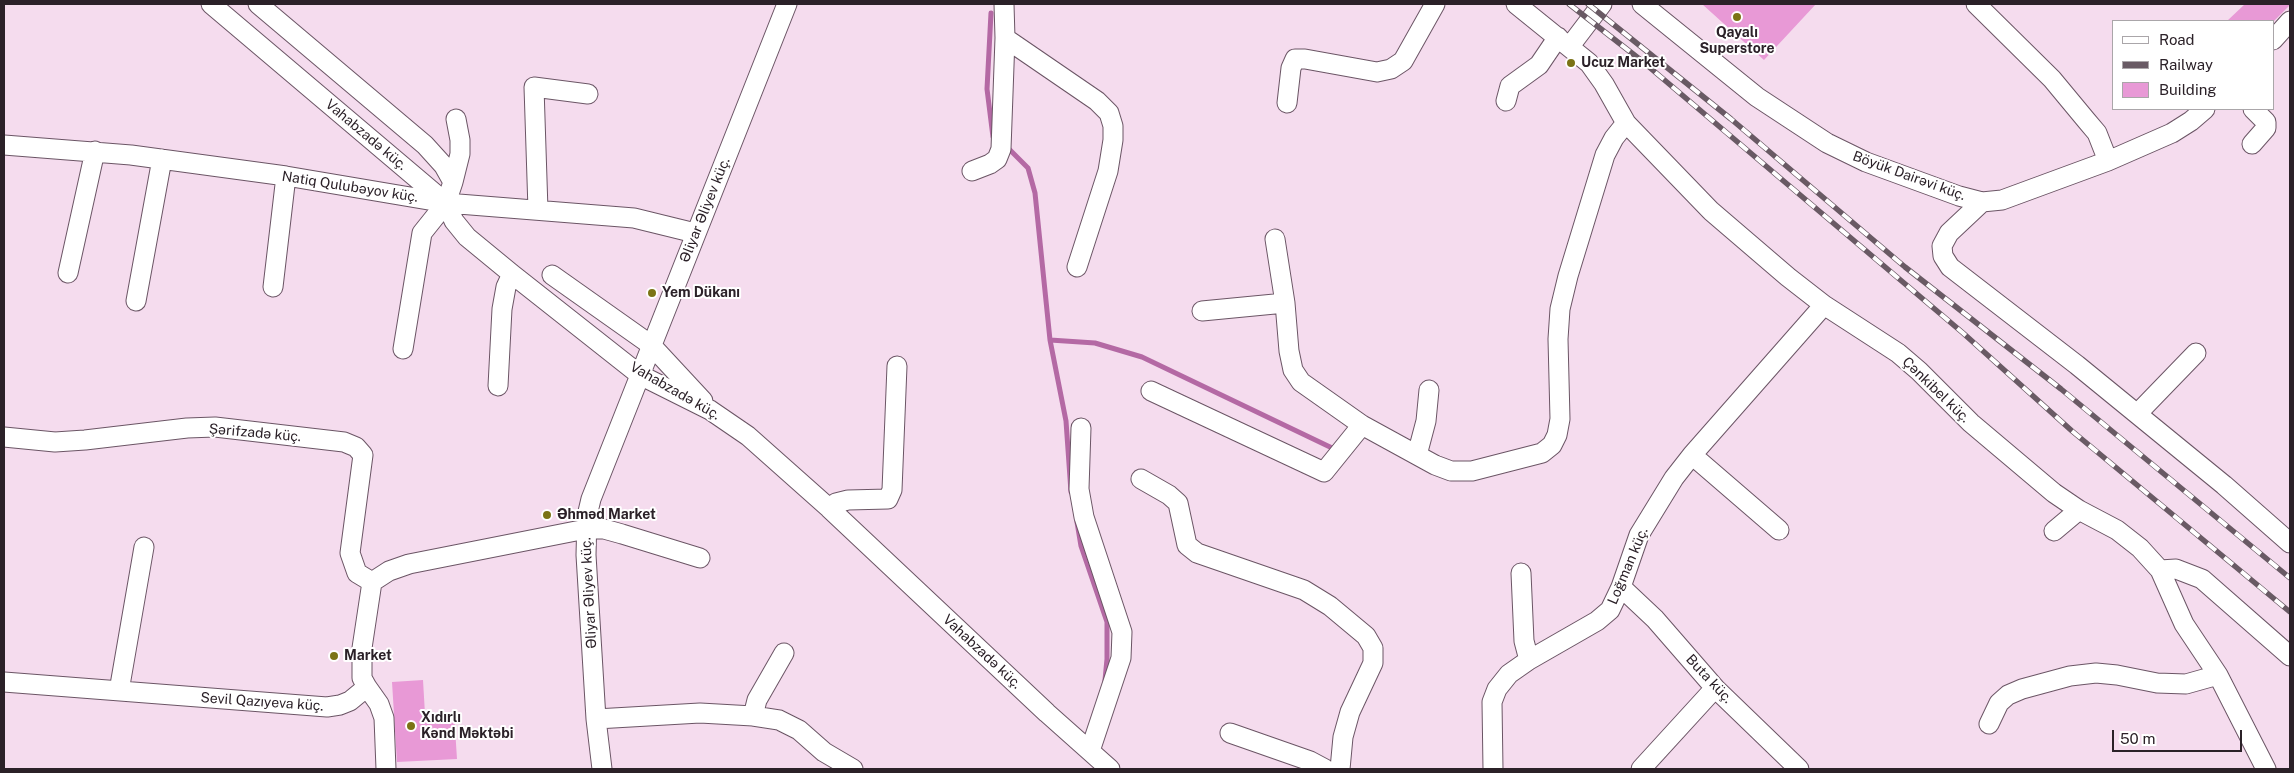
<!DOCTYPE html>
<meta charset="utf-8">
<style>
body{margin:0}
#map{position:relative;width:2294px;height:773px;overflow:hidden;background:#f5dcee;font-family:"Public Sans",sans-serif}
canvas{display:block}
.frame{position:absolute;inset:0;border:5px solid #2b2128;pointer-events:none}
.legend{position:absolute;left:2112px;top:20px;width:162px;height:90px;box-sizing:border-box;background:#fff;border:1px solid #aaa6a9;margin:0;padding:6px 9px;list-style:none;font-size:15px;color:#2b2128}
.legend li{display:flex;align-items:center;gap:10px;height:25px}
.legend b{width:25px;border:1px solid #aaa6a9}
.scale{position:absolute;left:2112px;top:730px;width:130px;height:22px;box-sizing:border-box;border:2px solid #2b2128;border-top:0;padding-left:6px;font-size:15px;line-height:18px;white-space:nowrap;color:#2b2128;-webkit-text-stroke:4px #fff;paint-order:stroke}
</style>
<div id="map">
<canvas width="2294" height="773"></canvas>
<div class="frame"></div>
<ul class="legend">
<li><b style="height:6px;background:#fff"></b>Road</li>
<li><b style="height:6px;background:#695a64"></b>Railway</li>
<li><b style="height:14px;background:#e899d6"></b>Building</li>
</ul>
<div class="scale">50 m</div>
</div>
<script>
const g = document.querySelector('canvas').getContext('2d');
g.lineJoin = 'round';
const toPath = rows => new Path2D(rows.map(r => 'M' + r).join(''));
function stroke(path, color, width, dash) { g.strokeStyle = color; g.lineWidth = width; g.lineCap = dash ? 'butt' : 'round'; g.setLineDash(dash || []); g.stroke(path); }
function paint(path, color) { g.fillStyle = color; g.fill(path, 'evenodd'); }
function label(font, color, halo, rows, align = 'center') {
  g.font = font + ' "Public Sans",sans-serif'; g.lineWidth = 4; g.setLineDash([]); g.textBaseline = 'middle'; g.strokeStyle = halo; g.fillStyle = color; for (const [text, x, y, turn = 0] of rows) {
    g.save(); g.translate(x, y); g.rotate((+turn || 0) * Math.PI / 180); g.textAlign = isNaN(turn) ? turn : align; if (halo) g.strokeText(text, 0, 0); g.fillText(text, 0, 0); g.restore();
  }
}
stroke(toPath([
 [991,13,987,89,993,137],
 [1007,147,1028,168,1035,193,1050,340,1066,421,1071,492],
 [1050,340,1095,343,1142,357,1330,447],
 [1077,522,1081,546,1107,622,1107,659,1105,680]
]), '#b469a4', 5);
paint(toPath([
 [1702,4,1816,4,1764,60],
 [2245,4,2290,4,2290,5,2274,21,2227,21],
 [423,680,425,714,454,713,457,759,397,762,392,682]
]), '#e899d6');
const minor = toPath([
 [211,4,446,203,454,221,467,237,512,274,640,375,710,410,748,436,829,508,1047,713,1110,769],
 [258,4,425,145,444,166,453,182,446,203,422,233,403,349],
 [1004,4,1005,38,1097,101,1109,113,1113,126,1113,140,1108,171,1077,267],
 [1516,4,1589,63,1604,84,1626,123,1711,211,1788,277,1824,305,1898,353,1919,371,1971,423,2054,493,2079,510,2117,530,2140,548,2160,570,2184,624,2218,675,2266,769],
 [1642,4,1757,97,1827,143,1866,162,1959,196,1982,202,2002,200,2108,161,2172,133,2191,121,2205,109],
 [1976,4,2052,79,2086,120,2097,133,2108,161],
 [2273,40,2290,21],
 [1570,46,1602,4],
 [1506,101,1510,86,1539,65,1558,37],
 [1287,103,1291,68,1295,59,1305,59,1377,72,1391,69,1403,61,1435,4],
 [2252,144,2266,128,2266,122,2253,109],
 [4,145,131,155,286,176,446,203,634,218,695,233],
 [972,171,990,164,997,159,1001,149,1005,38],
 [453,182,460,154,460,140,456,119],
 [1982,202,1949,233,1942,246,1943,256,1950,267,2077,365,2224,485,2290,543],
 [538,210,534,87,588,94],
 [1275,239,1285,303,1289,351,1293,370,1301,382,1362,425,1435,465,1451,471,1472,471,1542,453,1552,445,1557,435,1560,419,1558,339,1560,309,1568,276,1605,155,1614,138,1626,123],
 [68,273,95,151],
 [552,275,651,345,703,401],
 [273,287,286,176],
 [136,301,162,159],
 [1202,311,1285,303],
 [498,386,502,309,506,287,512,274],
 [1151,391,1324,472,1362,425],
 [2137,414,2196,353],
 [1081,428,1079,489,1084,517,1122,632,1121,658,1090,751],
 [4,437,55,442,85,440,187,428,215,427,344,442,356,447,363,455,350,553,357,573,372,582],
 [1417,455,1426,421,1429,390],
 [1692,455,1779,530],
 [1141,479,1169,495,1178,503,1187,545,1197,553,1304,590,1330,606,1366,636,1373,648,1373,663,1350,712,1343,737,1340,769],
 [829,508,836,503,848,500,888,499,892,490,897,366],
 [2054,531,2079,510],
 [2160,570,2176,569,2202,579,2290,656],
 [1521,573,1524,641,1529,660],
 [1621,587,1655,619,1715,688,1799,769],
 [4,682,327,707,340,705,350,701,367,687,362,678,362,648,372,582,389,571,409,564,586,529,604,529,622,534,700,558],
 [367,687,379,704,384,718,386,769],
 [119,691,144,547],
 [753,716,757,700,784,653],
 [596,719,700,713,753,716,779,720,799,730,824,752,853,769],
 [1989,724,1999,703,2008,695,2022,689,2070,676,2096,673,2117,675,2157,683,2186,684,2218,675],
 [1230,733,1310,761,1325,769],
 [602,769,596,719,586,555,587,516,591,499,787,4],
 [1493,769,1492,702,1497,689,1509,674,1529,660,1597,621,1610,610,1621,587,1639,535,1674,478,1692,455,1824,305],
 [1641,769,1715,688]
]);
stroke(minor, '#6b5565', 21);
stroke(minor, '#fff', 19);
const rail = toPath([
 [1569,4,1642,61,1963,333,2072,431,2290,612],
 [1588,4,1731,119,1905,267,2061,389,2290,578]
]);
stroke(rail, '#695a64', 5.5);
stroke(rail, '#fff', 4, [11]);
for (const [x, y, r, color] of [
 [1737,17,5,"#7b7315"],
 [1571,63,5,"#7b7315"],
 [652,293,5,"#7b7315"],
 [547,515,5,"#7b7315"],
 [334,656,5,"#7b7315"],
 [411,726,5,"#7b7315"]
]) { const dot = new Path2D(); dot.arc(x, y, r, 0, 2 * Math.PI); g.fillStyle = color; g.fill(dot); stroke(dot, '#fff', 2); }
label('bold 14px', '#2b2128', '#fff', [
 ["Qayalı",1737,33,"center"],
 ["Superstore",1737,49,"center"],
 ["Ucuz Market",1581,63],
 ["Yem Dükanı",662,293],
 ["Əhməd Market",557,515],
 ["Market",344,656],
 ["Xıdırlı",421,718],
 ["Kənd Məktəbi",421,734]
], 'left');
label('14px', '#2b2128', '#fff', [
 ["Vahabzadə küç.",366,135,40],
 ["Böyük Dairəvi küç.",1909,176,20],
 ["Natiq Qulubəyov küç.",350,187,9],
 ["Əliyar Əliyev küç.",705,210,-68],
 ["Çənkibel küç.",1936,390,44],
 ["Vahabzadə küç.",675,391,30],
 ["Şərifzadə küç.",255,433,5],
 ["Loğman küç.",1628,566,-67],
 ["Əliyar Əliyev küç.",589,593,-93],
 ["Vahabzadə küç.",982,652,43],
 ["Buta küç.",1709,679,47],
 ["Sevil Qazıyeva küç.",262,702,4]
]);
</script>
